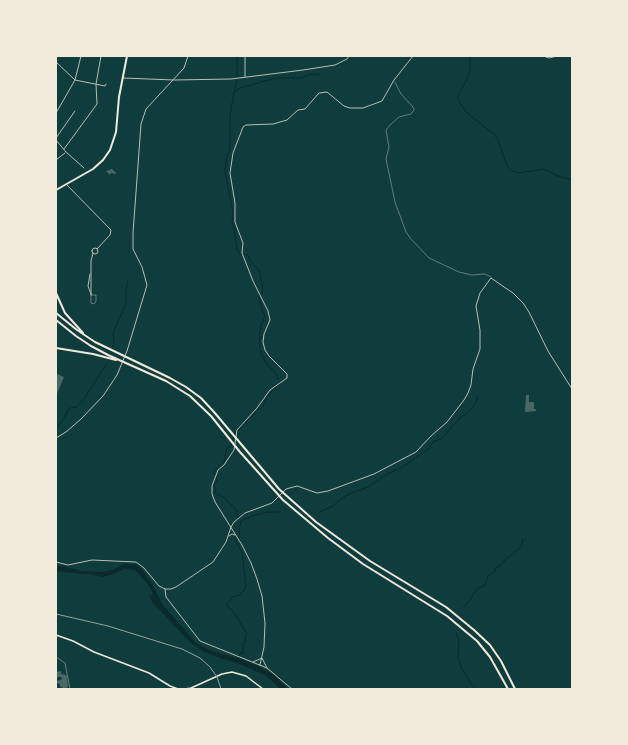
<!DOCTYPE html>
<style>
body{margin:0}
#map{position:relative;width:628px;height:745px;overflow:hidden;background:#0f3d3e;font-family:Roboto,sans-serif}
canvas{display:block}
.frame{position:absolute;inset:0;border:57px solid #f1e9da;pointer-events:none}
</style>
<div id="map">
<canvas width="628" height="745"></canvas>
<div class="frame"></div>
</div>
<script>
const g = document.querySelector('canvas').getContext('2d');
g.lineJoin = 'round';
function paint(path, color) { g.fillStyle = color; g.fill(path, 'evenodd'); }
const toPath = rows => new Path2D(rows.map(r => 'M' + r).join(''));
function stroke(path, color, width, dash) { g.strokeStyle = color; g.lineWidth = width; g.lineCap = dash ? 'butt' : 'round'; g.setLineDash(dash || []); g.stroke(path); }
paint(toPath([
 [125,564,135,564,139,566,150,580,163,605,196,643,212,651,241,659,258,666,275,676,288,689,281,689,265,675,237,663,220,658,204,652,192,644,152,602,149,594,152,597,153,594,150,587,135,570,124,569,114,574,103,577,93,575,90,574,82,574,56,571,56,567,62,566,82,571,102,572,112,570]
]), '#0a2a2b');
stroke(toPath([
 [237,56,237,76],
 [470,56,470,70,466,81,459,93,458,97,458,100,467,113,494,134,498,140,507,166,511,170,518,173,544,169,558,176,572,180],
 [237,80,232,103,230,116,230,149,226,160,225,172,233,212,232,221,234,228,237,249,241,255],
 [260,82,277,78,301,78,310,74,320,75],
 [236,91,240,88,258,83],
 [244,254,248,255,251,262,260,272,263,291,261,295],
 [259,297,262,310,265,316,260,328,260,347,261,353,267,365,275,372,279,381],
 [113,347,114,339,113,333,126,304,126,289,128,281],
 [56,429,65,417,68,410,70,408,77,407,84,399,107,363],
 [238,431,246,422,263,406,268,395,279,384],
 [214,475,214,471,224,462,227,448,231,446,235,432],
 [216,477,217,480,214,484,216,490,214,493,225,498,236,510,238,517],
 [319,512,331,507,347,495,368,487,389,473,401,468,417,457,429,449,433,442,442,438,459,419,468,412,474,406,478,397],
 [241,521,252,516,267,512,278,512],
 [239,538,240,533,239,529,241,522],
 [237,540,236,542,242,552,246,587,240,595,232,597,230,601,228,603,227,606,233,611,247,634,245,636,246,642,243,643,243,653,240,653,239,659],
 [463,608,471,599,473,594,475,592,477,589,485,585,488,576,495,571,495,568,500,566,504,561,522,546,522,540,526,539],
 [456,633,459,640,458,657,461,667,471,684,476,689]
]), '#0a2a2b', 1);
paint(toPath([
 [112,169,116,173,115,174,111,173,110,175,106,171],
 [57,374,64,377,56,396,56,376],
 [526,395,529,395,529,402,534,402,534,409,536,409,536,411,525,412],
 [61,671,61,674,66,675,67,677,68,687,64,689,60,686,59,683,56,684,56,681,61,680,62,678,61,677,56,677,56,672]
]), '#486865');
stroke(toPath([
 [395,82,401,94,413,107,414,110,411,114,399,117,390,125,386,130,389,147,386,159,395,202,406,232,411,239,429,258,459,272,472,275,485,274,491,277],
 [91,295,96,295,96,301,94,304,91,303,91,295],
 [56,657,65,663,70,689]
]), '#b8beb3', 0.5);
stroke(toPath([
 [543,56,549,58,557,56],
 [56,62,75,80,105,86,106,84],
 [245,77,245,56],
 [123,78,174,80,231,79,303,70,335,65,347,59,349,56],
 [56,113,75,80,81,56],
 [56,138,75,111],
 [56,140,66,152,84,168],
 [64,149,97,104,96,84,101,56],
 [56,160,65,153],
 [67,185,111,230,110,235,97,249],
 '92 251a3 3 0 1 1 6 0a3 3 0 1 1-6 0Z',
 [90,274,88,286,91,294],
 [91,295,91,261,93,253],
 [56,438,66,432,81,419,103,396,117,375,127,351,147,285,142,267,133,249,133,233,141,124,146,109,184,68,188,56],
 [229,536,232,534,235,535],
 [56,562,68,565,92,560,136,562,144,568,159,586,165,589,171,589,176,587,213,562,226,542,231,527,234,522,245,513,272,503,286,489,297,486,317,493,328,491,374,474,416,452,431,436,447,422,464,400,468,393,471,385,473,369,480,349,480,330,476,306,480,293,491,278,513,293,523,303,529,312,548,351,572,389],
 [165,589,166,597,200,641,267,668,292,689],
 [253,662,262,658,267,668],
 [260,665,264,647,265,623,262,596,257,579,251,563,242,545,215,502,212,494,212,486,218,470,224,465,234,450,237,430,257,408,270,390,287,378,287,374,269,356,265,350,263,342,264,334,270,320,268,311,253,281,242,253,243,243,235,222,235,203,230,173,233,153,243,127,246,125,273,124,287,120,298,110,305,109,319,93,327,92,344,106,350,108,363,108,382,101,394,80,413,56]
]), '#b8beb3', 1);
stroke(toPath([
 [131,689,141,689]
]), '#b8beb3', 1);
stroke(toPath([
 [56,635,73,641,94,652,149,673,170,686,178,689],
 [185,689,191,688,222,674,232,672,246,676,263,689]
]), '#f1e9da', 1.5);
stroke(toPath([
 [56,190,93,169,103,160,110,150,116,132,119,97,127,56]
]), '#f1e9da', 2);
stroke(toPath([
 [56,293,65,313,83,333],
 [56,313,77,330,95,342,170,378,186,387,201,398,214,412,279,489,316,522,370,561,446,607,474,630,490,645,501,661,515,689],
 [56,320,76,336,91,346,108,355,166,381,190,396,211,416,240,452,283,500,328,538,363,564,447,616,477,641,490,657,508,689],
 [56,348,93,354,116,360]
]), '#f1e9da', 2);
stroke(toPath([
 [56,614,108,626,182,649,200,658,210,667,217,677,221,689]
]), '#97a49c', 1);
</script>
